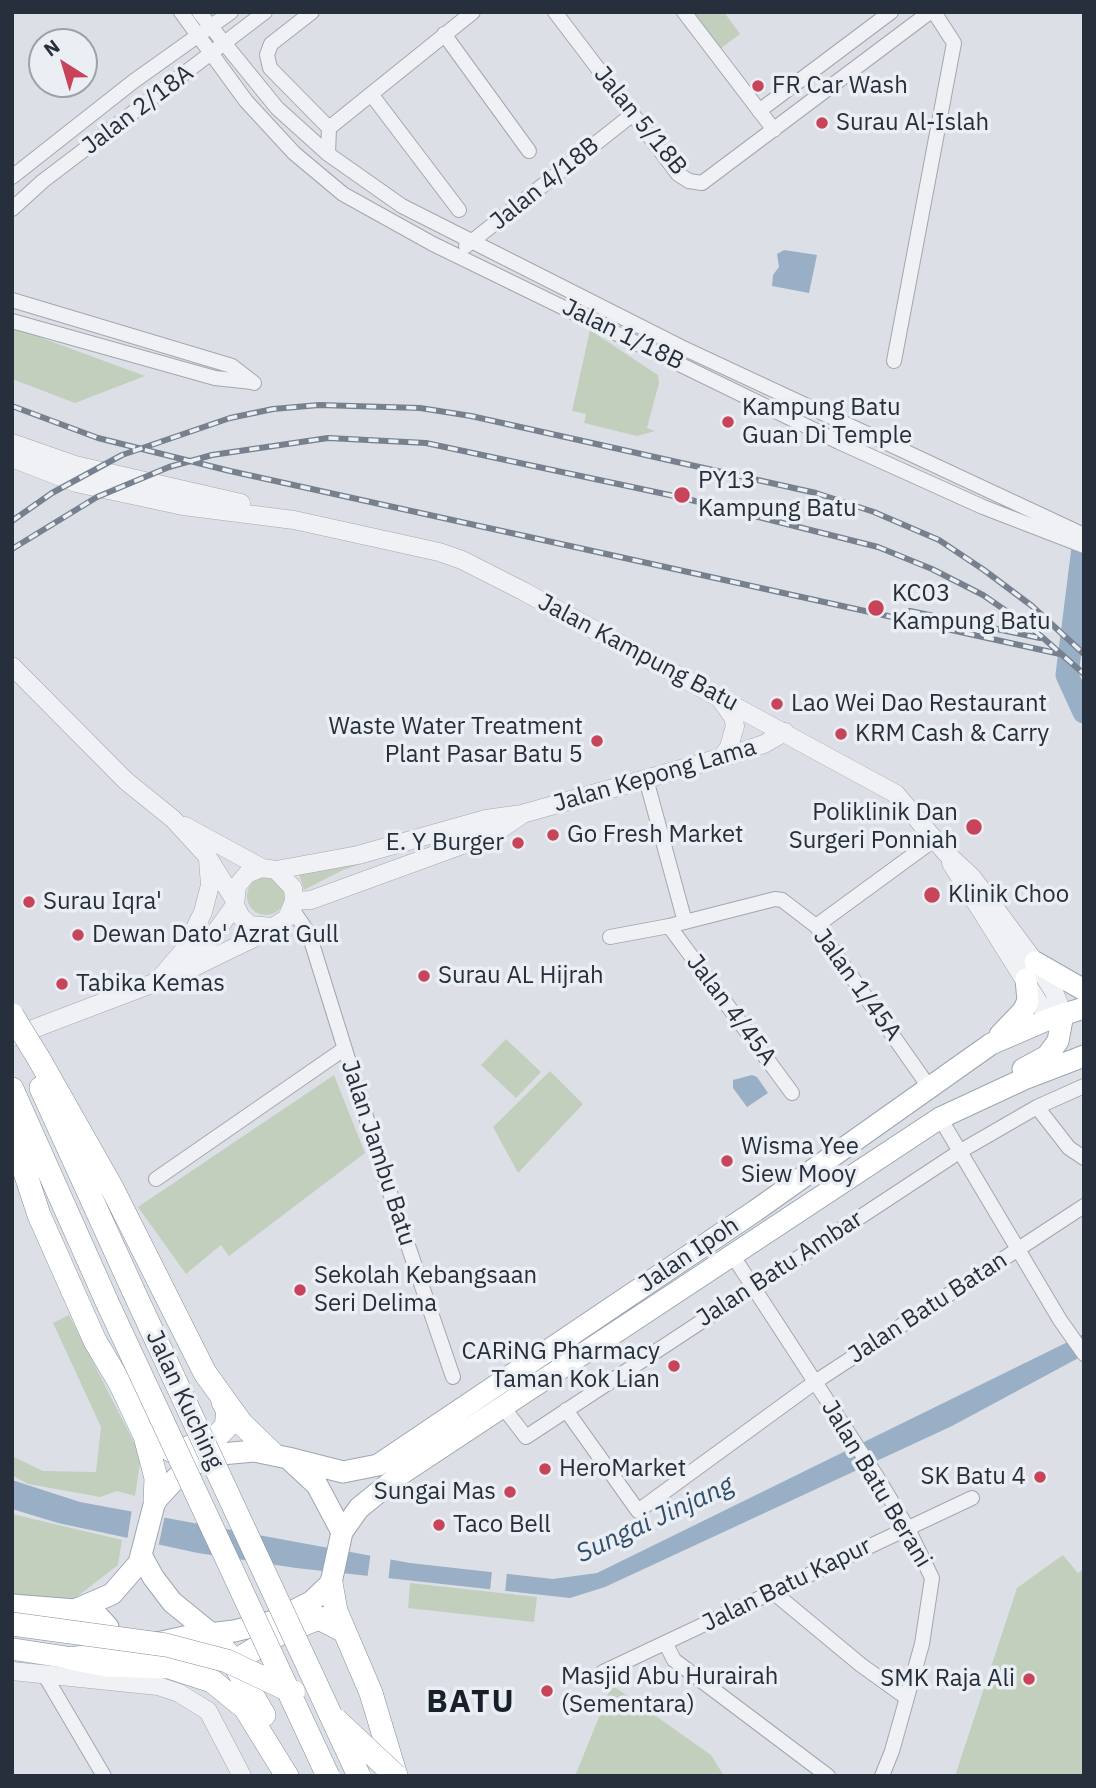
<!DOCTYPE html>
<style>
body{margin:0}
#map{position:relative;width:1096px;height:1788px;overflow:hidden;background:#dce0e6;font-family:"IBM Plex Sans",sans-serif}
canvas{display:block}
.frame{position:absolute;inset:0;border:14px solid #262f3b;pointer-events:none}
.north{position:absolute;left:28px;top:28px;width:70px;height:70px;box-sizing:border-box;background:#ebeff4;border:2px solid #9ca2aa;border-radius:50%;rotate:323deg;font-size:19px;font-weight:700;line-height:28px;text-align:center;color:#262f3b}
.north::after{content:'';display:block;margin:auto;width:24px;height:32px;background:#c8445a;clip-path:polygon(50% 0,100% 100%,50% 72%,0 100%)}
</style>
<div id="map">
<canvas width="1096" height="1788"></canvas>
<div class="frame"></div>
<div class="north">N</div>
</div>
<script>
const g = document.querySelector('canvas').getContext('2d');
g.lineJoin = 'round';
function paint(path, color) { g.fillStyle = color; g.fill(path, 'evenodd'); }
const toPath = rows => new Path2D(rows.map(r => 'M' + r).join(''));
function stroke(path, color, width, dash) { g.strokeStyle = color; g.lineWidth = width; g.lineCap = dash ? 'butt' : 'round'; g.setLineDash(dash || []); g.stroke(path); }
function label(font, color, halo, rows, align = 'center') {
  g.font = font + ' "IBM Plex Sans",sans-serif'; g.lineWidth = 7; g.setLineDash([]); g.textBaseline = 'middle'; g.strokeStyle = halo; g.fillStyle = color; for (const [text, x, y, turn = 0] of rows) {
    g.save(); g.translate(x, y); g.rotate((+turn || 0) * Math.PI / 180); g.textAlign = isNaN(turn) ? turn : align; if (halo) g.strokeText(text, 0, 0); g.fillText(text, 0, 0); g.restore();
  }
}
paint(toPath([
 [694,12,724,12,740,34,720,49],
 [12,327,145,376,75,403,12,379],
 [590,330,658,375,659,383,647,428,655,431,637,436,584,423,586,414,572,411],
 [364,861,364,863,343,870,304,890,298,871],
 '247 896a19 19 0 1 1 38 0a19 19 0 1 1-38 0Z',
 [506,1039,541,1072,516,1098,481,1065],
 [550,1071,583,1104,518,1173,493,1127],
 [334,1075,365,1153,229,1256,221,1245,186,1274,138,1207],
 [69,1315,141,1456,135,1496,117,1491,100,1497,28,1484,12,1475,12,1456,43,1471,96,1472,101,1427,53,1323],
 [12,1514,122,1540,118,1565,74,1599,43,1600,12,1595],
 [1063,1555,1078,1573,1084,1569,1084,1776,955,1776,1017,1588],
 [410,1583,537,1597,534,1622,408,1608],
 [612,1685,711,1755,724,1776,575,1776]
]), '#c2cfbd');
paint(toPath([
 [784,250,817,255,809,293,772,286,773,275,779,267,777,254],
 [752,1075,757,1077,768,1093,747,1107,733,1088,733,1080],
 [1084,1334,1084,1355,952,1426,605,1587,570,1598,296,1568,198,1553,58,1523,12,1509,12,1480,80,1502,410,1563,553,1579,597,1573]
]), '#98afc5');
paint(toPath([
 [132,1509,165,1515,158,1548,127,1541],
 [371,1551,391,1556,388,1582,367,1580],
 [492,1571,507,1572,505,1593,490,1591]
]), '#dce0e6');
stroke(toPath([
 [1084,540,1067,675,1084,712]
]), '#98afc5', 23);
const minor = toPath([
 [181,12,246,101,294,153,343,194,433,244,839,442,983,507,1084,546],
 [199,12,277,108,328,154,402,206,681,347,1084,535],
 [312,12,271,44,267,55,270,68,329,128,328,154],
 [555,12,678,174,689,181,702,183,930,12],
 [684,12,774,130],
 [444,34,529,151],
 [371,94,459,210],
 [759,111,891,12],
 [329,128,473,12],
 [12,177,134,81,231,12],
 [12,209,43,181,265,12],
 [466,246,633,114],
 [12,300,232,366,254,383],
 [12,321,215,378,252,382],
 [894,361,954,43,934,12],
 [646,779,685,922],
 [292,909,309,934,387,1184,453,1377],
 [669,926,792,1093],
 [816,926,935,839],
 [610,937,669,926,775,899,782,900,816,926,929,1087],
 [1037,1107,1069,1148,1084,1158],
 [940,1118,1060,1320,1084,1354],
 [156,1179,344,1049],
 [731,1253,877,1477,907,1527,932,1578,922,1644,892,1751,882,1776],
 [503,1407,526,1437,959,1152,1037,1107,1084,1086],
 [566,1410,638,1511,815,1382,1084,1206],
 [773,1592,861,1665,907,1698],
 [666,1644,674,1660,828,1776],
 [603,1672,972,1498],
 [44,1674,104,1776]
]);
const tertiary = toPath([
 [12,443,75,465,241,503],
 [12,458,76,483,183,506,294,520,439,552,462,560,523,591,896,794,946,853,972,877,1035,962,1054,992,1063,1014],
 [12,666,126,781,173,819,207,856,234,899],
 [720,699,733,717,735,726,729,747,722,757],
 [185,826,262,868],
 [951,863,1049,1019],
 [276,870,358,855,486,819,522,814,734,754,764,744,785,732],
 [294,901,311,900,495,833,520,816],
 [192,965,235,905],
 [160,978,185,949,203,912,210,885,208,860],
 [12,1037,188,970,254,938,273,927,287,918,294,901,293,888,276,870,262,868,247,874,237,886,235,905,241,917,250,925,273,927],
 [12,1671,158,1686,179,1693,208,1711,242,1776]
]);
const primary = toPath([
 [1035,962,1084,990],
 [1000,1035,1023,1011,1028,1001,1026,979],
 [1023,1069,1047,1056,1058,1041,1063,1014],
 [288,1458,343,1472,378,1465,755,1211,991,1044,1049,1019,1084,1008],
 [342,1532,359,1508,401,1474,940,1118,1024,1079,1084,1056],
 [141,1555,153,1577,172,1602,210,1633],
 [12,1605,75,1610,112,1594,139,1563,155,1501,182,1472,202,1460,221,1454,254,1451,288,1458,317,1485,342,1532,331,1583,311,1602,271,1622,234,1631,184,1637,131,1649,71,1658,12,1649],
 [75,1610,98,1616,108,1627,106,1642,98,1648]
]);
const trunk = toPath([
 [39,1059,112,1188,205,1373,241,1423,272,1453],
 [41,1088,133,1290],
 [12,1089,107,1302],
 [12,1133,39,1215,95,1341,120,1383,145,1436,156,1478,155,1501],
 [161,1444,174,1452,213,1440,226,1427,228,1411,223,1402],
 [331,1583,336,1611,371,1693,396,1776],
 [210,1633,229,1655,264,1715],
 [71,1658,106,1665,169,1667,212,1681,245,1708,287,1776],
 [245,1681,245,1655,281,1633,319,1618,344,1631]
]);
stroke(minor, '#a2a7af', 16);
stroke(tertiary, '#a2a7af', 19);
stroke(primary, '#9ca5b1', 23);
stroke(trunk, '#848e9c', 24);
stroke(minor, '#eff1f4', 14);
stroke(tertiary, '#eff1f4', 18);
stroke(primary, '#fff', 21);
stroke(trunk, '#fff', 23);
const rail = toPath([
 [12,406,98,438,230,471,1060,654],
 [12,521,52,493,122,455,230,418,273,409,319,405,420,408,471,416,816,493,874,512,939,540,984,570,1032,606,1084,654],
 [12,549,97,497,169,467,212,455,328,438,426,443,679,497,878,547,932,569,983,595,1034,630,1084,674],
 [910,611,1040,638]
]);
stroke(rail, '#76808f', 6);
stroke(rail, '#ebeff4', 3.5, [10]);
const trunkBridge = toPath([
 [12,1015,39,1059],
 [133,1290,359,1776],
 [107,1302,328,1776],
 [12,1624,166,1645,227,1661,293,1692],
 [336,1720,396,1776]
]);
stroke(trunkBridge, '#848e9c', 24, []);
stroke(trunkBridge, '#fff', 23);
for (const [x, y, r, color] of [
 [758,86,7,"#c8445a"],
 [822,123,7,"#c8445a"],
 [728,422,7,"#c8445a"],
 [682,495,9,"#c8445a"],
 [876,608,9,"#c8445a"],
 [777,704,7,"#c8445a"],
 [841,734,7,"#c8445a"],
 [597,741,7,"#c8445a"],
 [974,827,9,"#c8445a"],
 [553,835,7,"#c8445a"],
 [518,843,7,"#c8445a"],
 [932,895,9,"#c8445a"],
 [29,902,7,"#c8445a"],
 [78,935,7,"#c8445a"],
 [424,976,7,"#c8445a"],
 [62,984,7,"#c8445a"],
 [727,1161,7,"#c8445a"],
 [300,1290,7,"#c8445a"],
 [674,1366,7,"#c8445a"],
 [545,1469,7,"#c8445a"],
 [1040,1477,7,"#c8445a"],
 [510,1492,7,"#c8445a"],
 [439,1525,7,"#c8445a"],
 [1029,1679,7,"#c8445a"],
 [547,1691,7,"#c8445a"]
]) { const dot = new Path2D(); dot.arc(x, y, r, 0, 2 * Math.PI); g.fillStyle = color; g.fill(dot); stroke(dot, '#ebeff4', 2.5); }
label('24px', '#262f3b', '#ebeff4', [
 ["FR Car Wash",772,86],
 ["Surau Al-Islah",836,123],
 ["Kampung Batu",742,408],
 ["Guan Di Temple",742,436],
 ["PY13",698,481],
 ["Kampung Batu",698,509],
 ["KC03",892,594],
 ["Kampung Batu",892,622],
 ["Lao Wei Dao Restaurant",791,704],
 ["Waste Water Treatment",583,727,"right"],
 ["Plant Pasar Batu 5",583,755,"right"],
 ["KRM Cash & Carry",855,734],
 ["Poliklinik Dan",958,813,"right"],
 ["Surgeri Ponniah",958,841,"right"],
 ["Go Fresh Market",567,835],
 ["E. Y Burger",504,843,"right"],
 ["Klinik Choo",948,895],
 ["Surau Iqra'",43,902],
 ["Dewan Dato' Azrat Gull",92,935],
 ["Surau AL Hijrah",438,976],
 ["Tabika Kemas",76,984],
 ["Wisma Yee",741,1147],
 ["Siew Mooy",741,1175],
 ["Sekolah Kebangsaan",314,1276],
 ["Seri Delima",314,1304],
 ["CARiNG Pharmacy",660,1352,"right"],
 ["Taman Kok Lian",660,1380,"right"],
 ["HeroMarket",559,1469],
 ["SK Batu 4",1026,1477,"right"],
 ["Sungai Mas",496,1492,"right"],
 ["Taco Bell",453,1525],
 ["Masjid Abu Hurairah",561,1677],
 ["(Sementara)",561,1705],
 ["SMK Raja Ali",1015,1679,"right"]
], 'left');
label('24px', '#262f3b', '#ebeff4', [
 ["Jalan 2/18A",138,110,-37],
 ["Jalan 5/18B",640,121,51],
 ["Jalan 4/18B",545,184,-39],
 ["Jalan 1/18B",623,335,26],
 ["Jalan Kampung Batu",638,653,28],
 ["Jalan Kepong Lama",655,776,-16],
 ["Jalan 1/45A",857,985,54],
 ["Jalan 4/45A",731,1010,53],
 ["Jalan Jambu Batu",378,1153,72],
 ["Jalan Ipoh",689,1255,-34],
 ["Jalan Batu Ambar",780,1269,-33],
 ["Jalan Batu Batan",928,1308,-33],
 ["Jalan Kuching",184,1400,65],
 ["Jalan Batu Berani",876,1484,59],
 ["Jalan Batu Kapur",787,1585,-26]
]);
label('italic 26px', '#324e6d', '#ebeff4', [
 ["Sungai Jinjang",655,1520,-25]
]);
g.letterSpacing = '2px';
label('bold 32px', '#19202c', '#ebeff4', [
 ["BATU",471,1703]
]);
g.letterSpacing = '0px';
</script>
